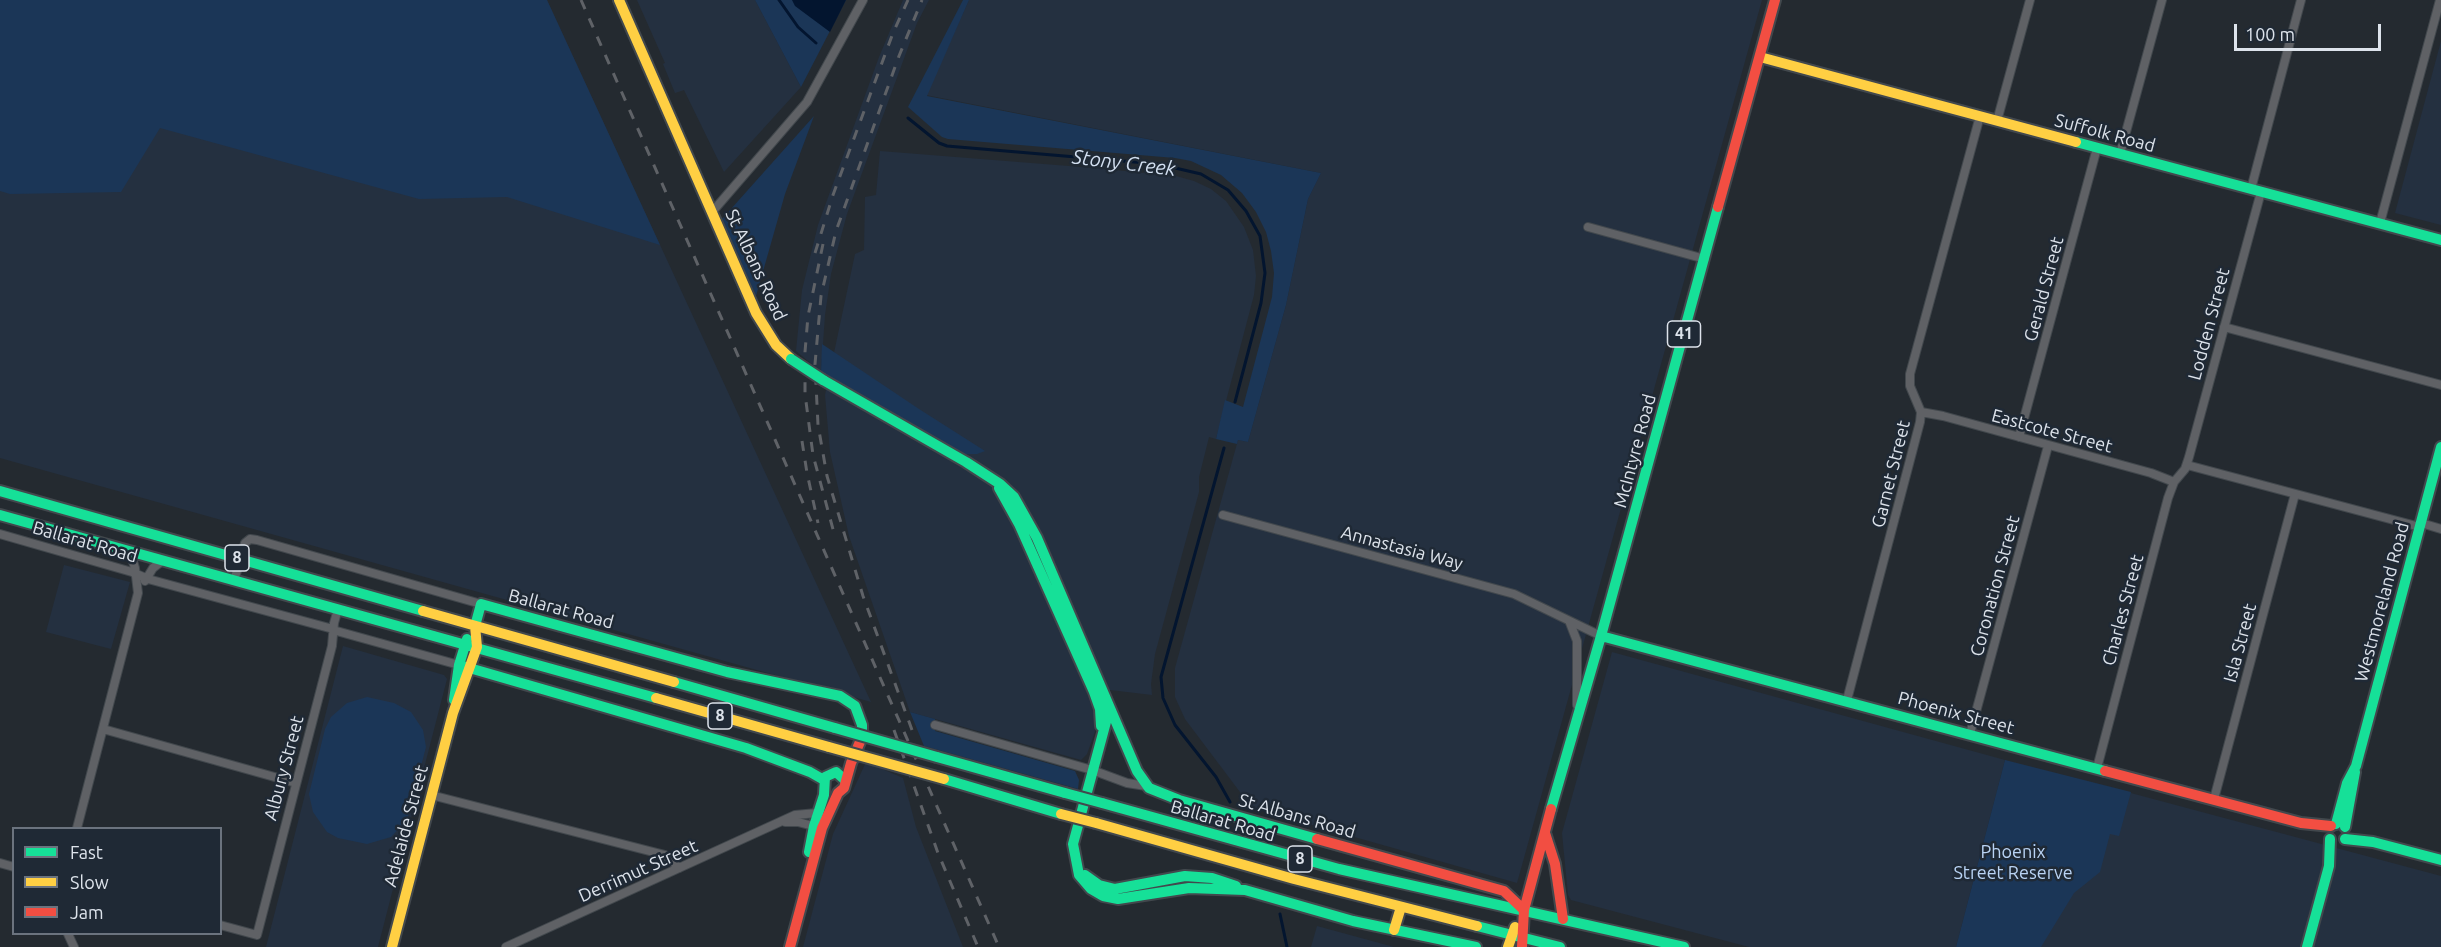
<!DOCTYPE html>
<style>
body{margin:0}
#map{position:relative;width:2441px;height:947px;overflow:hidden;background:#242a30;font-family:Ubuntu,sans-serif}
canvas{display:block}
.legend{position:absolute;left:12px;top:827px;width:210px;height:108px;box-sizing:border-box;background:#1f2935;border:2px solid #6b737e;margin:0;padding:8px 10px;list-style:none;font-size:18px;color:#dde3eb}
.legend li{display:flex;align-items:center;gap:12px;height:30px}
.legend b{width:30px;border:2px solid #6b737e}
.scale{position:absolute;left:2234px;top:24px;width:147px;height:27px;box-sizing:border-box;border:3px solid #dde3eb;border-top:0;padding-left:8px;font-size:18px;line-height:21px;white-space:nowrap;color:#dde3eb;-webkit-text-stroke:4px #1f2935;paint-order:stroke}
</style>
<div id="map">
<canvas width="2441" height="947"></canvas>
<ul class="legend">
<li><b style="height:8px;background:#16e098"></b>Fast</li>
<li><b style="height:8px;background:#ffcf43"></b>Slow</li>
<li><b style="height:8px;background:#f24e42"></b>Jam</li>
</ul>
<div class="scale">100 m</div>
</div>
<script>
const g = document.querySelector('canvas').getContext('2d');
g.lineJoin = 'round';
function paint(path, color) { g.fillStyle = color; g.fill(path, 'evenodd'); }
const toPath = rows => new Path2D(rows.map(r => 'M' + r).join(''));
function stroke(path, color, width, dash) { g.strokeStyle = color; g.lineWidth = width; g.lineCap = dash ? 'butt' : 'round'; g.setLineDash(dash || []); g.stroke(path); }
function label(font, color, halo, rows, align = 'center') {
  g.font = font + ' Ubuntu,sans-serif'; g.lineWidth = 5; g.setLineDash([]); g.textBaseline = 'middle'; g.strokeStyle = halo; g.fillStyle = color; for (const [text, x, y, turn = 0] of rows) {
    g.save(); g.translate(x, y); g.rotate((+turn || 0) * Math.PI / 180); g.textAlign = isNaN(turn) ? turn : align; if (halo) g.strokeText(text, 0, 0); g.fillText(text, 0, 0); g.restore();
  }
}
paint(toPath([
 [0,0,547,0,871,702,0,458],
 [637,0,755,0,801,87,724,172,684,90,675,93,663,64,665,63],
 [903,0,929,0,917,23,847,214,831,274,825,315,821,372,796,351,802,290,818,225,879,57],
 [969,0,1762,0,1517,883,1252,808,1185,719,1175,697,1175,668,1238,440,1248,442,1286,305,1308,199,1321,173,926,95],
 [2441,41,2441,225,2395,213],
 [880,151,1094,168,1176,176,1194,181,1211,189,1226,201,1244,227,1253,250,1256,276,1254,295,1216,439,1209,437,1199,477,1199,492,1155,654,1151,684,1152,695,1085,687,1094,713,1095,732,1087,754,1081,760,910,712,849,536,830,452,825,395,855,254,864,250,865,197,876,195],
 [64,565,130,582,111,649,46,632],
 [343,646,444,675,447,679,378,947,266,947],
 [1612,652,2005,760,1956,947,1749,947,1571,900,1568,895,1562,833],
 [866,762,903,778,916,827,963,947,803,947,833,834],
 [2071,777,2441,876,2441,947,2026,947],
 [1317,926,1394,947,1311,947]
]), '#243040');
paint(toPath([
 [0,0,547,0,660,245,507,197,419,199,160,128,121,192,10,194,0,191],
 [755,0,846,0,801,87],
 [963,0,969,0,927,96,1321,173,1308,199,1286,305,1248,442,1238,440,1237,444,1216,439,1225,400,1243,407,1272,297,1274,273,1271,251,1266,232,1256,212,1242,193,1221,175,1191,161,1175,158,948,139,942,137,908,107],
 [814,116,785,194,756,296,722,219],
 [822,344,919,409,985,451,977,454,963,454,821,372],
 [367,697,394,703,411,712,423,730,426,747,407,820,391,837,367,844,338,838,327,832,313,812,309,794,325,729,331,717,347,703],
 [910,712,935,719,935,731,1075,771,1079,780,1078,789,924,746],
 [2005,760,2131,792,2119,836,2110,834,2100,872,2074,893,2041,947,1956,947]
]), '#1b3657');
paint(toPath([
 [792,0,846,0,830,32,795,6]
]), '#03152f');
stroke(toPath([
 [779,0,798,27,816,43],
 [908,118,939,143,947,146,1158,164,1201,174,1228,190,1246,211,1260,236,1265,273,1261,303,1235,402],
 [1224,448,1161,677,1163,698,1175,725,1216,777,1230,802],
 [1280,914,1287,947]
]), '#03152f', 3);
const street = toPath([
 [1997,121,2030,0],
 [2120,154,2162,0],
 [2251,189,2301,0],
 [713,211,807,102,863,0],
 [2380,223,2440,0],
 [1588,227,1705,259],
 [2224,327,2441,385],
 [1921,412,1943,416,2151,473,2174,482],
 [2019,437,2097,148],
 [2187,465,2420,527],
 [1223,515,1514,594,1601,636],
 [2421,523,2441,529],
 [0,534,132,572,148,579,333,629],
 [145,581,153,568,162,561],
 [234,581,245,543,250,539,257,540,481,604],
 [1570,623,1577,641,1577,705],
 [333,630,459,665],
 [1847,700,1920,422,1921,412,1910,386,1910,374,1980,116],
 [935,725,1092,770,1127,783,1146,786],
 [103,729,296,783],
 [1970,734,2048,446],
 [2097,768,2168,498,2174,482,2185,469,2189,457,2261,192],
 [431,795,665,855,679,868],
 [2214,799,2295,494],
 [785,822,798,822,817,827],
 [77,828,138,593,135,568,130,552],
 [0,863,14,867],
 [220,925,257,935,332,646,334,623,338,609],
 [68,934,74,947],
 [506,947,795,815,817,813]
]);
const fast = toPath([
 [2076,142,2441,240],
 [823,380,966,462,1000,484,1014,497,1037,538,1137,771,1149,788,1179,800,1317,839],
 [999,488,1019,524,1094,692,1100,709,1101,726],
 [0,491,423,611],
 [0,515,656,698],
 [481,604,727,672,840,696,855,706,862,725,862,737],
 [475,626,481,604],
 [1601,636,2105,771],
 [459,665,746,748,810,772,824,780],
 [674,682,835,728],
 [454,700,459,665,467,639],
 [1107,706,1106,722,1073,844,1079,875,1091,889,1103,896,1118,899,1189,888,1245,890,1353,921,1476,947],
 [937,757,1065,793],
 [944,779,1061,814],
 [1102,803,1339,869,1684,947],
 [1551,809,1601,636,1718,207],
 [2336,824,2347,783,2356,766,2441,447],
 [2345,827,2355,772],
 [2345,839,2373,842,2441,860],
 [809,852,814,826,824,795,825,777,836,772,845,780],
 [1085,875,1099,885,1115,889,1185,876,1212,878,1236,886],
 [1477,926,1560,947],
 [2307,947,2329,866,2330,839]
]);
const slow = toPath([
 [619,0,756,313,776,345,791,359],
 [1760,57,2076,142],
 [423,611,674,682],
 [656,698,829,747],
 [1096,823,1294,879,1477,926],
 [1394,930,1401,907],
 [392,947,453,713,477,647,475,626],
 [1508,947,1515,927]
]);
const jam = toPath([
 [1718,207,1775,0],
 [2105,771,2301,823,2331,826],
 [1545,833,1555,864,1563,919],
 [1317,839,1504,891,1524,910],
 [790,947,822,828,838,793,844,788,851,763,862,737],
 [1522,947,1524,910,1551,809]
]);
stroke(street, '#42484d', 10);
stroke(fast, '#42484d', 14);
stroke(slow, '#42484d', 14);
stroke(jam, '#42484d', 14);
stroke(street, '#5f6165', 8);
stroke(fast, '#16e098', 10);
stroke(slow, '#ffcf43', 10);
stroke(jam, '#f24e42', 10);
stroke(toPath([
 [581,0,999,947],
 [823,244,808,316,805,352,805,394,813,455,834,533],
 [815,253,833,195,893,33,908,0],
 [802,441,807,473,818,523],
 [894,730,938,853,978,947],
 [912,730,863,596,827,476,818,425,815,364,821,296,836,231,899,56,922,0]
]), '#5f6267', 3, [10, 10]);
const fastBridge = toPath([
 [791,359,823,380],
 [835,728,937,757],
 [1065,793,1102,803]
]);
const slowBridge = toPath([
 [829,747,944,779],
 [1061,814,1096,823]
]);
stroke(fastBridge, '#42484d', 14, []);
stroke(slowBridge, '#42484d', 14, []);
stroke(fastBridge, '#16e098', 10);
stroke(slowBridge, '#ffcf43', 10);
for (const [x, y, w] of [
 [1684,334,33],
 [237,558,24],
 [720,716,24],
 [1300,859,24]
]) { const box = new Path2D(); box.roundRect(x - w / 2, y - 13, w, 26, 4.5); g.fillStyle = '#1f2935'; g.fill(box); stroke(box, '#dde3eb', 1.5); }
label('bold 16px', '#dde3eb', null, [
 ["41",1684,334],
 ["8",237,558],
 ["8",720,716],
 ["8",1300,859]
]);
label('18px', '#dde3eb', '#1f2935', [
 ["Suffolk Road",2105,133,15],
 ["St Albans Road",756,265,65],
 ["Gerald Street",2044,289,-75],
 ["Lodden Street",2209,324,-75],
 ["Eastcote Street",2052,431,15],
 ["McIntyre Road",1635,451,-75],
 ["Garnet Street",1891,474,-76],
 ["Ballarat Road",85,542,16],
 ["Annastasia Way",1402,548,15],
 ["Coronation Street",1995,586,-75],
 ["Westmoreland Road",2382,602,-75],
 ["Ballarat Road",561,609,15],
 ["Charles Street",2123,610,-75],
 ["Isla Street",2240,643,-75],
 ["Phoenix Street",1956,713,15],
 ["Albury Street",284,768,-75],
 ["St Albans Road",1297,816,16],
 ["Ballarat Road",1223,821,16],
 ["Adelaide Street",406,826,-75],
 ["Derrimut Street",638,871,-24]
]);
label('18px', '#b9d3f4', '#1f2935', [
 ["Phoenix",2013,852],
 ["Street Reserve",2013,873]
]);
label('italic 20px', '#d2dff0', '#1f2935', [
 ["Stony Creek",1124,163,7]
]);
</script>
